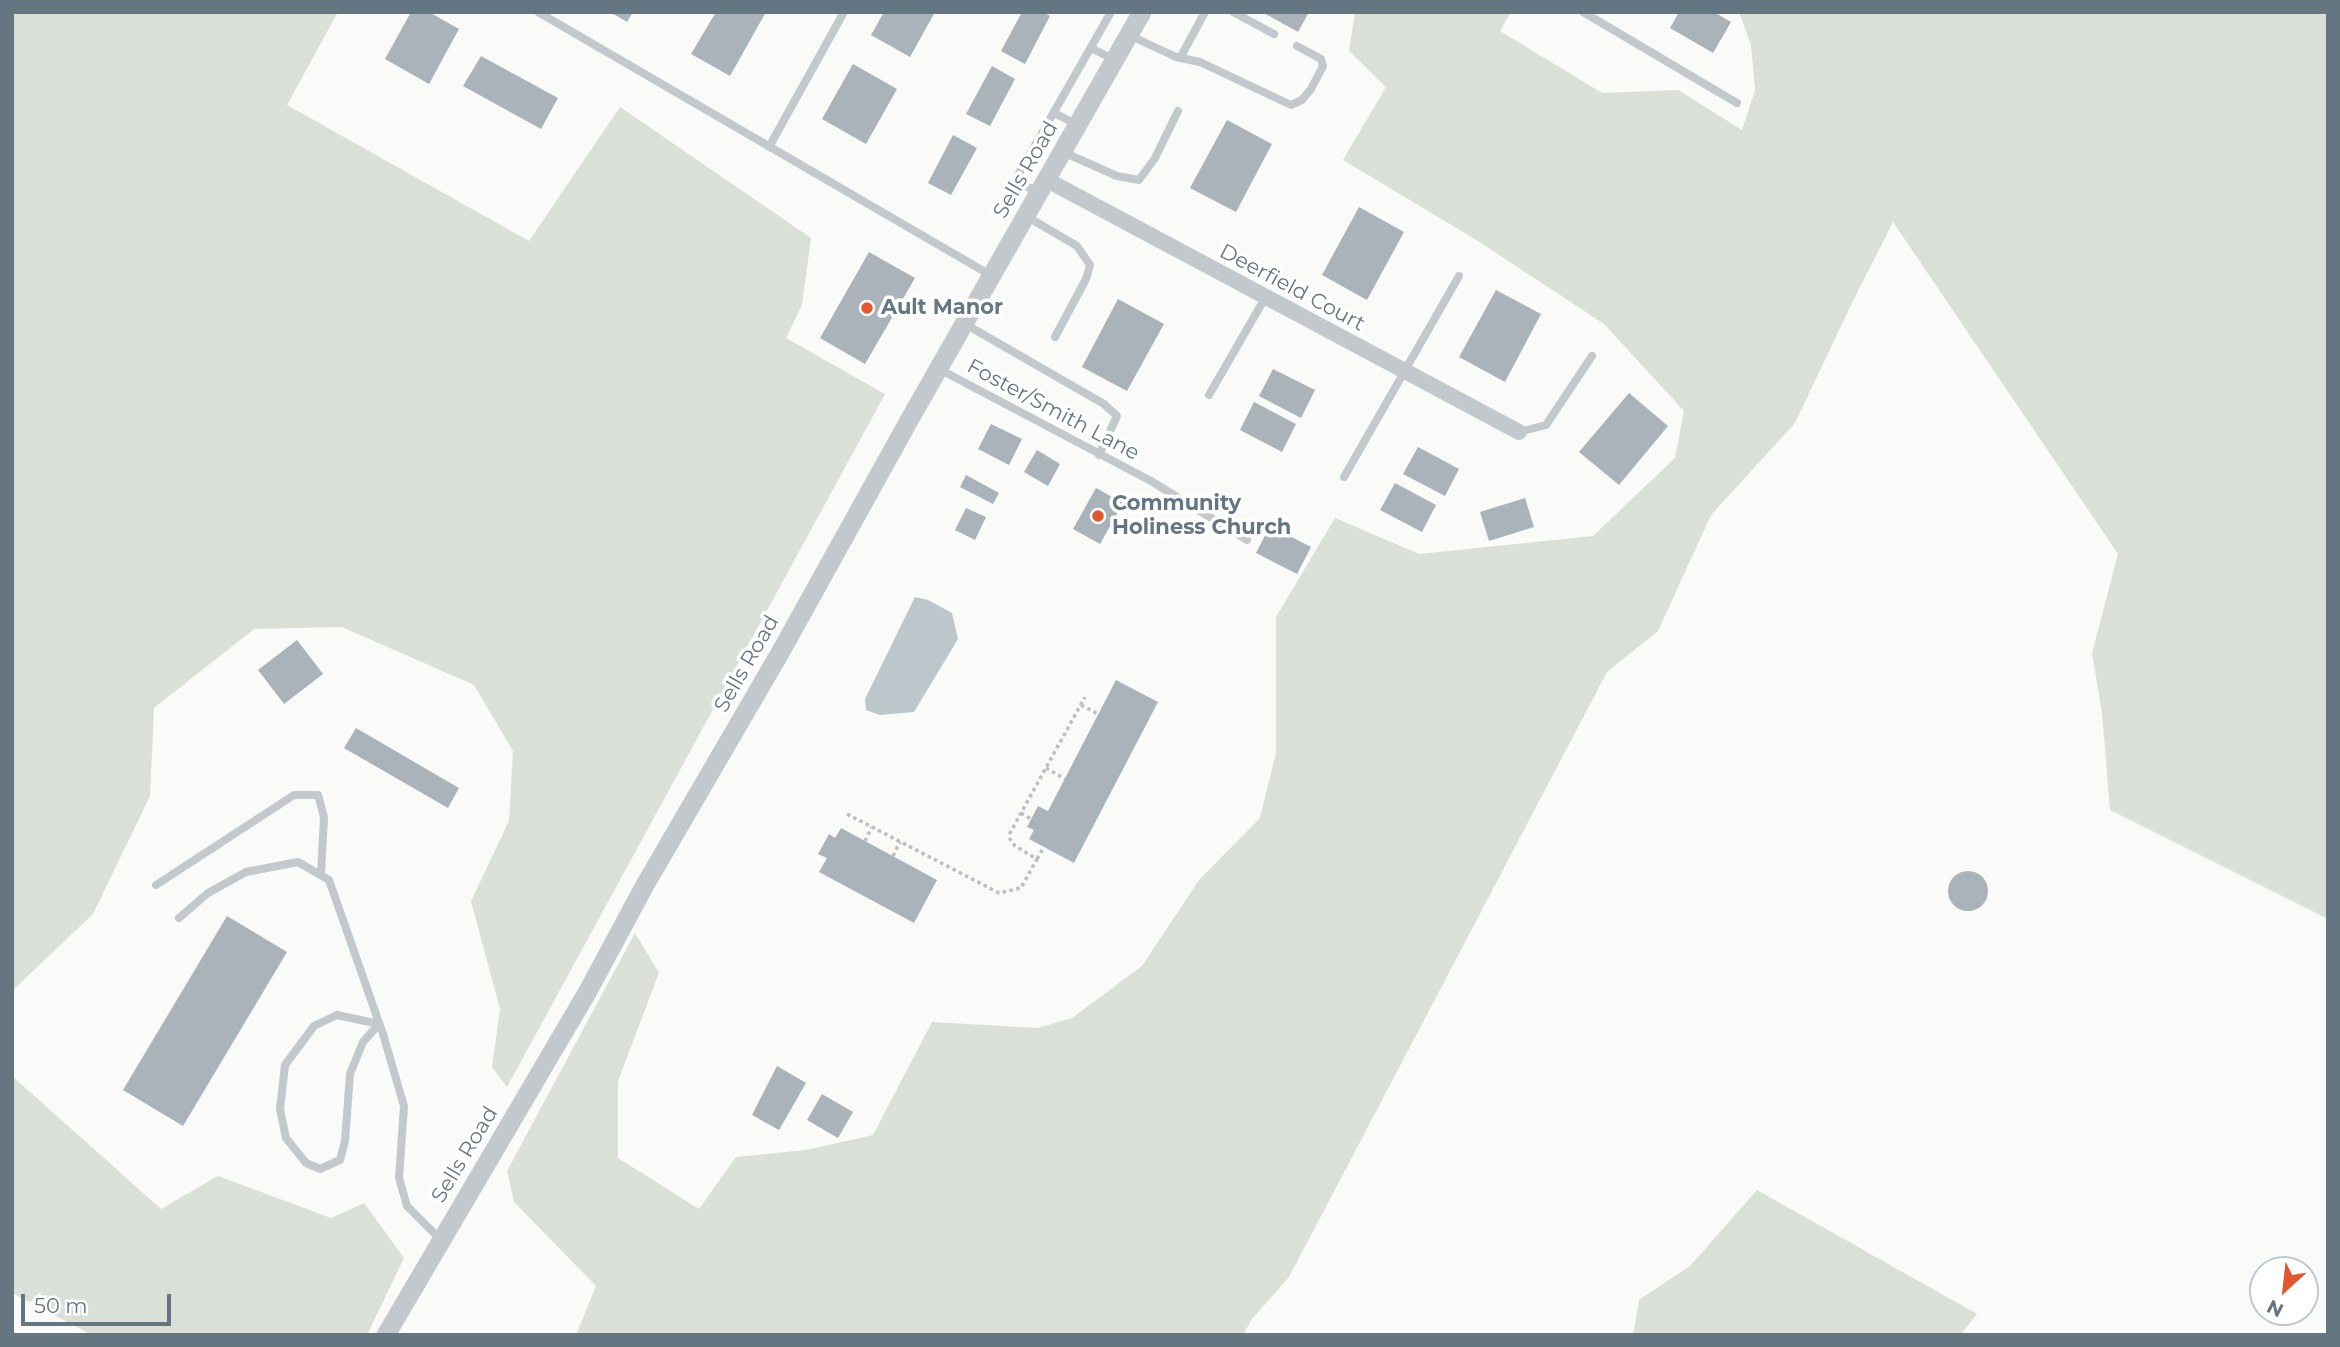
<!DOCTYPE html>
<style>
body{margin:0}
#map{position:relative;width:2340px;height:1347px;overflow:hidden;background:#fafaf8;font-family:Montserrat,sans-serif}
canvas{display:block}
.frame{position:absolute;inset:0;border:14px solid #657683;pointer-events:none}
.north{position:absolute;left:2249px;top:1256px;width:70px;height:70px;box-sizing:border-box;background:#fff;border:2px solid #c1c8cd;border-radius:50%;rotate:207deg;font-size:19px;font-weight:700;line-height:28px;text-align:center;color:#657683}
.north::after{content:'';display:block;margin:auto;width:24px;height:32px;background:#e4572e;clip-path:polygon(50% 0,100% 100%,50% 72%,0 100%)}
.scale{position:absolute;left:21px;top:1294px;width:150px;height:32px;box-sizing:border-box;border:4px solid #657683;border-top:0;padding-left:9px;font-size:21px;line-height:24px;white-space:nowrap;color:#657683;-webkit-text-stroke:5px #fff;paint-order:stroke}
</style>
<div id="map">
<canvas width="2340" height="1347"></canvas>
<div class="frame"></div>
<div class="north">N</div>
<div class="scale">50 m</div>
</div>
<script>
const g = document.querySelector('canvas').getContext('2d');
g.lineJoin = 'round';
function paint(path, color) { g.fillStyle = color; g.fill(path, 'evenodd'); }
const toPath = rows => new Path2D(rows.map(r => 'M' + r).join(''));
function stroke(path, color, width, dash) { g.strokeStyle = color; g.lineWidth = width; g.lineCap = dash ? 'butt' : 'round'; g.setLineDash(dash || []); g.stroke(path); }
function label(font, color, halo, rows, align = 'center') {
  g.font = font + ' Montserrat,sans-serif'; g.lineWidth = 7; g.setLineDash([]); g.textBaseline = 'middle'; g.strokeStyle = halo; g.fillStyle = color; for (const [text, x, y, turn = 0] of rows) {
    g.save(); g.translate(x, y); g.rotate((+turn || 0) * Math.PI / 180); g.textAlign = isNaN(turn) ? turn : align; if (halo) g.strokeText(text, 0, 0); g.fillText(text, 0, 0); g.restore();
  }
}
paint(toPath([
 [12,12,338,12,287,105,529,241,620,107,811,238,802,305,786,338,885,394,507,1087,492,1067,500,1009,471,901,509,821,513,751,474,685,342,627,254,629,154,708,150,796,93,914,12,991],
 [1355,12,1511,12,1500,31,1602,93,1678,90,1742,130,1755,90,1751,45,1739,12,2328,12,2328,919,2110,810,2102,713,2092,653,2118,554,1893,222,1851,305,1795,423,1711,515,1658,631,1607,672,1289,1277,1252,1319,1243,1335,576,1335,596,1286,514,1202,507,1171,635,933,659,973,618,1081,618,1158,699,1209,736,1157,806,1150,873,1135,932,1022,1038,1028,1072,1018,1142,966,1199,880,1260,818,1276,753,1276,617,1335,518,1419,554,1593,536,1675,458,1684,411,1604,324,1478,241,1343,160,1386,87,1349,51],
 [12,1076,161,1209,218,1176,331,1218,364,1203,404,1258,367,1335,92,1335,12,1293],
 [1757,1190,1977,1314,1960,1335,1633,1335,1639,1300,1690,1266]
]), '#dadfd7');
paint(toPath([
 [915,597,928,600,952,613,958,639,914,712,880,715,866,710,865,699]
]), '#bbc7cb');
paint(toPath([
 [411,12,429,12,459,29,429,84,385,59],
 [610,12,633,12,627,22],
 [716,12,766,12,730,76,691,54],
 [884,12,935,12,910,57,871,35],
 [1022,12,1043,12,1050,16,1025,64,1001,51],
 [1262,12,1309,12,1298,32],
 [1679,12,1714,12,1731,22,1713,53,1670,28],
 [481,56,558,98,541,129,463,86],
 [853,64,897,89,866,144,822,119],
 [992,66,1015,79,990,126,966,114],
 [1227,120,1272,144,1236,212,1190,188],
 [953,135,977,148,951,195,928,183],
 [1359,207,1404,232,1367,300,1322,275],
 [869,252,915,278,865,364,820,338],
 [1496,290,1541,314,1505,382,1459,357],
 [1118,299,1164,324,1127,391,1082,367],
 [1273,369,1315,390,1301,418,1259,396],
 [1629,393,1668,426,1619,485,1579,452],
 [1254,402,1296,424,1282,452,1240,430],
 [991,424,1022,439,1009,465,978,449],
 [1418,447,1459,469,1445,496,1403,474],
 [1037,450,1060,464,1048,486,1024,472],
 [966,475,999,493,993,504,960,487],
 [1395,483,1436,505,1422,532,1380,510],
 [1096,488,1123,503,1100,544,1073,529],
 [1525,498,1534,527,1489,541,1480,512],
 [966,508,986,517,975,540,955,530],
 [1270,526,1311,547,1297,574,1256,553],
 [297,640,323,674,284,704,258,670],
 [1116,680,1158,702,1074,863,1029,839,1034,830,1027,827,1038,806,1048,811],
 [356,728,459,788,448,808,344,748],
 [841,828,937,880,914,923,819,872,827,858,818,854,829,834,835,838],
 '1948 891a20 20 0 1 1 40 0a20 20 0 1 1-40 0Z',
 [227,916,287,952,183,1126,123,1090],
 [777,1066,806,1083,779,1130,752,1115],
 [822,1094,853,1112,838,1138,807,1120]
]), '#aab3b9');
stroke(toPath([
 [1081,705,1098,714],
 [1046,768,1065,779],
 [1021,813,1031,819],
 [847,814,999,893,1021,888,1037,859,1015,846,1010,839,1010,833,1085,697],
 [865,841,872,827],
 [893,856,900,842],
 [1037,859,1044,847]
]), '#bbbfc2', 3.5, [3.5, 3.5]);
stroke(toPath([
 [538,12,992,276],
 [1233,12,1274,34],
 [1583,12,1737,103],
 [1129,35,1176,57,1200,62,1291,105,1302,100,1311,89,1323,66,1321,59,1297,46],
 [1091,48,1115,60],
 [1180,58,1205,12],
 [1054,113,1078,125],
 [769,147,844,12],
 [1063,152,1117,176,1139,180,1155,158,1178,111],
 [1040,192,1023,185,1018,175,1111,12],
 [1026,216,1077,246,1090,265,1086,279,1055,337],
 [965,324,1104,404,1117,416,1099,455],
 [939,369,1151,481,1247,540],
 [1209,395,1265,298],
 [1519,432,1546,425,1592,356],
 [1344,477,1459,276],
 [156,885,294,795,318,795,324,817,321,875],
 [179,918,208,893,246,872,298,862,329,880,383,1034,404,1106,399,1178,407,1206,441,1240],
 [337,1015,379,1024,363,1042,350,1074,345,1141,340,1160,320,1169,306,1163,286,1138,280,1109,285,1065,314,1026,337,1015]
]), '#c3c8cc', 8);
stroke(toPath([
 [1047,180,1519,432]
]), '#c3c8cc', 16);
stroke(toPath([
 [386,1335,588,991,645,885,780,653,911,417,1142,12]
]), '#c3c8cc', 19);
for (const [x, y, r, color] of [
 [867,308,7,"#e4572e"],
 [1098,516,7,"#e4572e"]
]) { const dot = new Path2D(); dot.arc(x, y, r, 0, 2 * Math.PI); g.fillStyle = color; g.fill(dot); stroke(dot, '#fff', 2.5); }
label('21px', '#657683', '#fff', [
 ["Sells Road",1026,170,-60],
 ["Deerfield Court",1292,288,28],
 ["Foster/Smith Lane",1053,410,28],
 ["Sells Road",747,664,-60],
 ["Sells Road",465,1155,-59]
]);
label('bold 21px', '#657683', '#fff', [
 ["Ault Manor",881,308],
 ["Community",1112,504],
 ["Holiness Church",1112,528]
], 'left');
</script>
